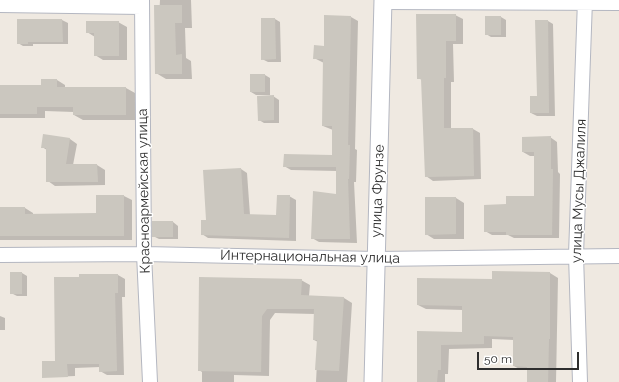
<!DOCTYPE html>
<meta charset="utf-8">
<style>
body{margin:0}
#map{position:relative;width:619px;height:382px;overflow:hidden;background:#efe9e1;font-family:Raleway,sans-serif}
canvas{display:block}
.scale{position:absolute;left:477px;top:352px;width:102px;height:18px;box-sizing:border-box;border:2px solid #2e2e2e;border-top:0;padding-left:5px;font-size:12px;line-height:14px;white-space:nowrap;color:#2e2e2e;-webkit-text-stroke:3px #fff;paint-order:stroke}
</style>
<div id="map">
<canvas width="619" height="382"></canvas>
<div class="scale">50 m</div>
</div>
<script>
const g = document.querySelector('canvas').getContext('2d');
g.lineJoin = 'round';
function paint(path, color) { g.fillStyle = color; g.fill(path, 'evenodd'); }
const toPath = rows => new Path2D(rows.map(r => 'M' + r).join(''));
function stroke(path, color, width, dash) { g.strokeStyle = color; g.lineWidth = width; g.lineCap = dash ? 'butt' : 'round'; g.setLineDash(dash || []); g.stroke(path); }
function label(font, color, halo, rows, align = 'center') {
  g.font = font + ' Raleway,sans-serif'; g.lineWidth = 3; g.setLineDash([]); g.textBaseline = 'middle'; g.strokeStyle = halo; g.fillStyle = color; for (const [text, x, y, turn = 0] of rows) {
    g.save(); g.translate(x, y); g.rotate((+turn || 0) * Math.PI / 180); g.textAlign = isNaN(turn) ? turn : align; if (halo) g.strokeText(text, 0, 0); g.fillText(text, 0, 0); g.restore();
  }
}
paint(toPath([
 [160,0,191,0,192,28,185,28,186,58,191,61,192,79,166,79,156,73],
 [455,15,463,19,463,44,453,44,454,82,451,82,451,129,473,129,480,133,481,179,433,181,426,176,422,80,418,78],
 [351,17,358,21,355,149,357,150,356,182,354,182,357,243,319,242,312,238,337,195,337,171,291,170,284,166,333,156,333,130,323,126,324,63,314,58],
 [501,17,506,20,506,37,491,37,486,34],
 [262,19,275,19,280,22,281,62,268,62,262,59],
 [18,20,62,20,68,23,68,44,33,44,33,46,23,46,18,43],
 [548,21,553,24,555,116,537,116,531,113,538,97],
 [118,22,127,27,127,60,103,60,95,55,95,37,87,32],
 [265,75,270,78,270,95,256,95,251,92],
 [57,80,65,85,65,88,126,88,135,93,135,120,83,120,74,115,74,112,45,111,45,118,0,118,0,86,42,86],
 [273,96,279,100,279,123,264,123,259,120],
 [550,137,557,142,558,172,560,174,559,238,514,238,508,235,492,235,485,231,507,205,535,197,535,156,530,156,523,152],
 [70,139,77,144,73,165,97,165,105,170,105,185,55,186,48,181,47,150,42,147],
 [241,169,247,173,250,215,277,216,289,196,296,200,296,241,208,238,202,234],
 [124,196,132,200,132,240,0,240,0,208,25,208,33,213,33,215,97,214],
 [456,198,464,203,464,239,434,239,426,234],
 [173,222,178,226,178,239,159,239,153,236],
 [22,273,27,276,27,296,17,296,11,293],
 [550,273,558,278,556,382,528,382,528,370,521,370,514,366,514,340,492,339,492,348,449,349,448,374,445,374,445,382,418,382,418,332,463,333,463,310,426,309,418,305,493,280],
 [118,275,125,279,125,297,122,297,124,375,107,375,100,371,100,367,75,368,75,376,51,377,80,278],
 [200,278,301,280,310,285,309,296,344,298,352,303,347,382,316,382,318,342,314,340,314,314,275,313,270,320,269,376,234,375,234,382,202,382,202,372,199,370],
 [0,316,5,318,5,330,0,330]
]), '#0003');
paint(toPath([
 [154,5,182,5,182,23,175,23,176,55,182,54,182,74,155,74],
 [416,14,456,14,456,41,446,41,446,78,444,78,444,128,473,128,474,176,425,177,421,79,417,79],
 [324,15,351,16,348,145,350,145,349,179,348,179,350,239,311,239,313,191,336,194,336,167,283,167,284,154,332,155,332,126,322,126,323,59,313,59,314,45,324,46],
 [485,16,501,16,501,35,485,35],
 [261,18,275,18,276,59,261,60],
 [17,19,62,19,63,42,28,42,28,44,17,44],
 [535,20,548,20,549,113,530,113,530,96,537,96],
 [86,21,119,21,119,56,94,56,94,33,86,33],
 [250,74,265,74,265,92,250,92],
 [41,79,57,79,57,87,126,87,126,115,73,115,73,107,37,107,37,114,0,114,0,85,41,85],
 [274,95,274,120,258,121,257,96],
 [43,134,70,138,66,164,97,164,98,182,46,182,46,148,41,148],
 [551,136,551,169,553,169,552,235,506,235,506,232,484,232,484,205,506,204,506,196,534,196,534,152,522,152,522,137],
 [241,168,244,214,276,215,277,195,290,195,289,238,201,235,201,220,206,220,203,170],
 [96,195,124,195,124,236,0,236,0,207,25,207,25,214,96,213],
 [425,197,456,197,456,234,425,235],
 [152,221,173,221,173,237,152,237],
 [492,271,550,272,550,339,549,339,548,382,527,382,527,367,513,366,513,337,484,336,484,344,441,345,441,370,438,370,437,382,417,382,417,331,462,332,462,306,417,305,417,278,492,279],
 [10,272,22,272,22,294,10,294],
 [79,274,118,274,118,293,115,293,117,371,99,372,99,364,67,364,68,377,42,378,42,361,55,361,54,277,79,277],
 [199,277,302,279,301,295,344,297,339,371,315,370,317,340,313,340,314,309,267,309,262,316,261,372,198,371]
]), '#cbc7bf');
const minor = toPath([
 [142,0,144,254,150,382],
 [383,2,619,3],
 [0,5,142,7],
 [0,255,144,254,376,259,619,256],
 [580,382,576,255,585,0]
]);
const tertiary = toPath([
 [373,382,383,0]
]);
stroke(minor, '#b4b7c1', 16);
stroke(tertiary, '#b4b7c1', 19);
stroke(minor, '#fff', 14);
stroke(tertiary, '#fff', 17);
label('14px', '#2e2e2e', '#fff', [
 ["Красноармейская улица",144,191,-91],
 ["улица Фрунзе",378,191,-88],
 ["улица Мусы Джалиля",579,191,-88],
 ["Интернациональная улица",310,257,1]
]);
</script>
